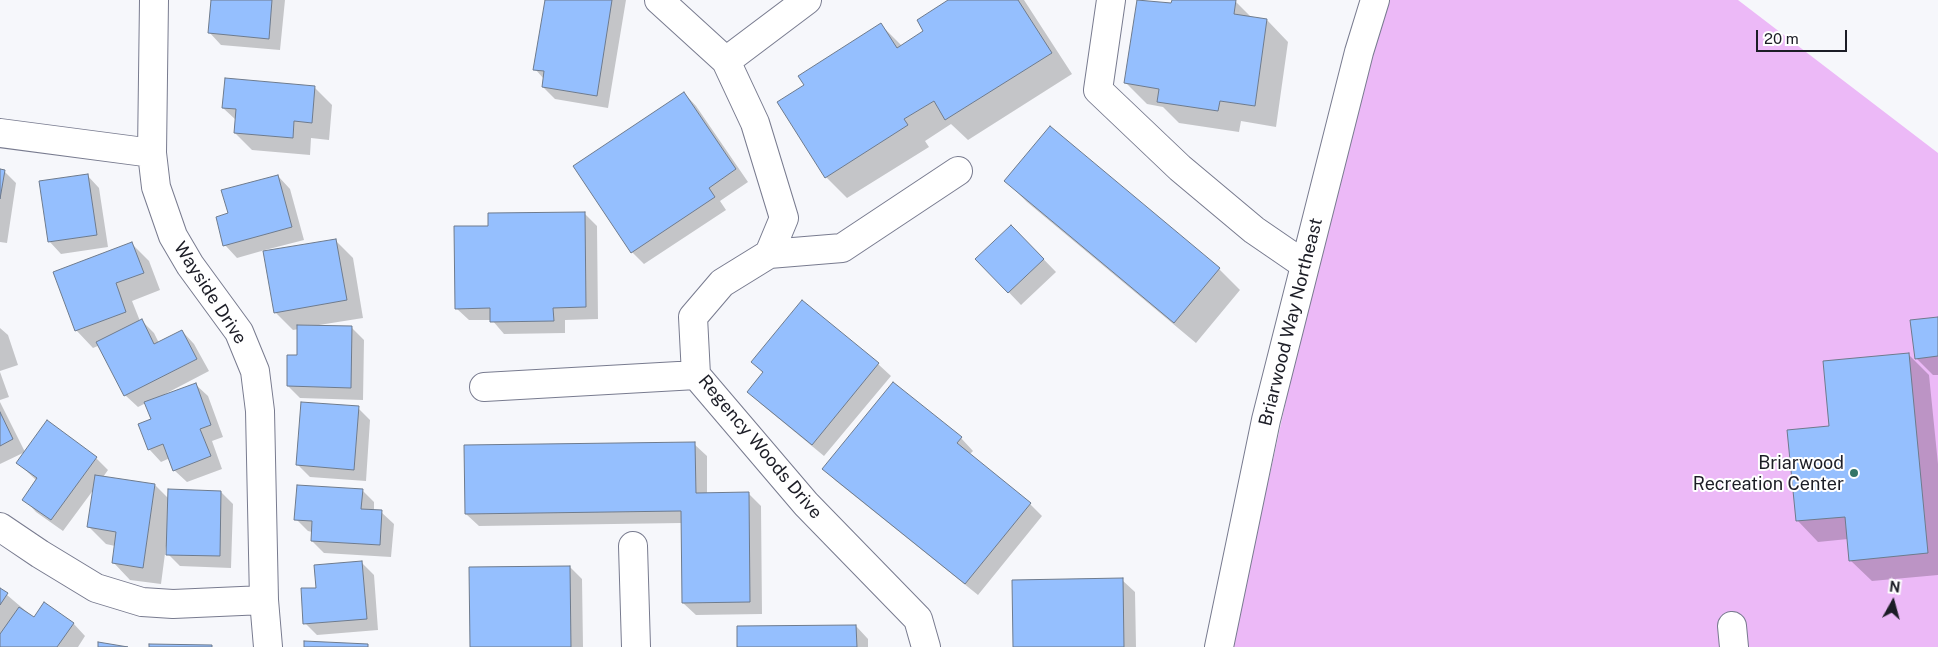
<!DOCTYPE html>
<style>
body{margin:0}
#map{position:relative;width:1938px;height:647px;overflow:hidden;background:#f6f7fb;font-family:"Public Sans",sans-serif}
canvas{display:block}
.north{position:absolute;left:1868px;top:577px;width:50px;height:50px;-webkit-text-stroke:4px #fff;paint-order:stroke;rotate:7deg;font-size:14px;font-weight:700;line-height:20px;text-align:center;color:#1c1d26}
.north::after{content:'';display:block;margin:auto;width:18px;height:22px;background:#1c1d26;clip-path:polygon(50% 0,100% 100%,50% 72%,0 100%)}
.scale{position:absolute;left:1756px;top:30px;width:91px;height:22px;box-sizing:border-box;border:2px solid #1c1d26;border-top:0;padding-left:6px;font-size:15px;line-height:18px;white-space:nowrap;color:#1c1d26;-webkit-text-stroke:4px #fff;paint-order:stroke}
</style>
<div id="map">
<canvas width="1938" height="647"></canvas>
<div class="north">N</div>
<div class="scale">20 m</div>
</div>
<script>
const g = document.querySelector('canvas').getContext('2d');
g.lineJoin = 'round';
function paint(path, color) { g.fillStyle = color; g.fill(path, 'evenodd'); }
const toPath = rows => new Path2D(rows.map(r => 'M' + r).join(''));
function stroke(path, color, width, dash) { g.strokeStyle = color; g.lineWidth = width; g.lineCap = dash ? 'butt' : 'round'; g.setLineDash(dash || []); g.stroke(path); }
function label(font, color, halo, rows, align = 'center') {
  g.font = font + ' "Public Sans",sans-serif'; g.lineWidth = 4; g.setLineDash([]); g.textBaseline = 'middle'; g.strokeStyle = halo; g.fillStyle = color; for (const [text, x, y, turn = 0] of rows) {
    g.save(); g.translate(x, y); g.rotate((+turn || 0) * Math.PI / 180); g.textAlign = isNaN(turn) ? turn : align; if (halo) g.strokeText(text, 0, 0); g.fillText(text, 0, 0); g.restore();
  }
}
paint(toPath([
 [1374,0,1738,0,1938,153,1938,647,1222,647,1269,478]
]), '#ecb9f7');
paint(toPath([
 [212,0,285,0,280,50,221,45,209,32],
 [546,0,626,0,608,108,555,99,543,87,544,79,535,69],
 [951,0,1024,0,1072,74,968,140,951,124,925,141,929,147,847,198,826,177,806,85,881,25,902,46,925,31],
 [1138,0,1172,5,1173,0,1235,1,1252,18,1267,20,1288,42,1276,127,1241,121,1239,132,1179,123,1163,107,1147,104,1126,83],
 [315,88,332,105,329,140,311,138,310,155,252,150,235,133,236,120,223,108],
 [684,93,696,106,748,182,720,201,726,210,644,264,632,252],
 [0,170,4,171,16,183,7,243,0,242],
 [87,175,99,188,108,247,61,254,49,241],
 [278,176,290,189,304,240,265,250,266,252,335,240,353,258,363,318,319,325,352,328,364,340,363,400,300,398,288,386,298,356,299,329,293,330,275,312,265,250,237,258,225,245,229,214],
 [1006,181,1219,269,1240,290,1196,343,1027,202],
 [584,213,597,226,598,319,565,320,565,333,504,334,492,320,469,320,456,308,489,227],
 [1023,238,1056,272,1021,305,977,259],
 [132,244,149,261,160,290,132,301,140,321,141,320,154,333,159,343,182,331,194,344,209,371,165,394,165,395,195,384,208,396,223,437,212,441,222,469,187,482,174,470,170,458,161,462,149,449,152,420,146,403,138,407,125,395,100,345,93,348,76,330],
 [1938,319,1938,375,1933,375,1916,358],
 [0,328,8,335,18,365,0,371],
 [1908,354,1929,375,1938,464,1938,575,1872,581,1850,560,1848,539,1818,542,1797,520,1830,427],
 [753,362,878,364,891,376,824,456,761,404,748,391,763,373],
 [0,372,9,397,0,400],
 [893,384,961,438,973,451,969,455,1030,504,1042,516,978,595,836,481,824,469],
 [0,402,25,452,0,464],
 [358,408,370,420,366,481,310,477,298,465],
 [694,444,707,456,707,494,748,493,761,506,762,614,696,615,683,603,682,523,479,526,466,514],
 [96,458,108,470,103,477,155,485,169,499,221,492,233,504,231,568,180,566,168,554,168,546,166,546,161,584,130,580,113,562,115,546,106,544,89,527,94,489,63,531,36,512,24,499,37,481,18,463],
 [362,490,374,502,374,511,381,512,394,524,391,557,324,553,312,541,312,532,308,531,296,519],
 [361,562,374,575,378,630,317,635,305,623,317,589],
 [570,567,582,579,583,647,471,647],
 [1122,580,1135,592,1136,647,1014,647],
 [0,589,34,618,73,623,85,636,78,647,0,647],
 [856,626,868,639,868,647,738,647]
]), '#0003');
const building = toPath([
 [211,0,272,0,269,39,208,33,211,0],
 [545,0,612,0,597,96,542,87,544,71,533,70,545,0],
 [948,0,1018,0,1052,53,945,120,934,101,904,119,908,125,825,178,777,102,804,85,798,76,881,23,897,48,923,31,917,20,948,0],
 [1137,0,1171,3,1172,0,1236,0,1234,14,1267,19,1255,106,1220,101,1218,111,1157,102,1159,89,1124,83,1137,0],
 [225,78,315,86,312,123,294,121,293,138,234,133,236,109,222,108,225,78],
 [684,92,736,169,709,188,715,197,631,253,573,166,684,92],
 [1050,126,1220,268,1174,323,1004,181,1050,126],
 [0,169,5,170,0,199,0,169],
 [88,174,97,235,48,242,39,181,88,174],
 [278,175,292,227,223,246,216,217,228,213,221,190,278,175],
 [585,212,586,307,553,308,554,321,490,322,490,308,455,309,454,226,488,226,488,213,585,212],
 [1011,225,1044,259,1008,293,975,259,1011,225],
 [336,239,347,300,274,313,263,251,336,239],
 [132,242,144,273,116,283,126,312,75,331,53,272,132,242],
 [802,300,879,363,812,445,747,392,763,372,751,362,802,300],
 [1938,317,1938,356,1915,359,1910,320,1938,317],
 [142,319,154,344,182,330,197,359,124,396,96,342,142,319],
 [297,325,352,326,351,388,287,386,287,355,297,355,297,325],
 [1909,353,1928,553,1849,561,1845,517,1796,521,1787,430,1829,426,1823,361,1909,353],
 [893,382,962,437,957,443,1031,503,965,584,822,469,893,382],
 [196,383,211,425,200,429,211,456,173,471,163,444,148,450,138,424,151,419,144,402,196,383],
 [301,402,359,406,354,470,296,465,301,402],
 [0,412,13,439,0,446,0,412],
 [47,420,97,457,51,520,22,500,37,478,16,463,47,420],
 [695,442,696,493,749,492,750,602,682,603,681,511,465,514,464,445,695,442],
 [95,475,155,484,143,568,112,563,116,532,87,527,95,475],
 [297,485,363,489,361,509,382,510,380,545,311,541,312,521,294,520,297,485],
 [168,489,221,491,220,556,166,555,168,489],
 [362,561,367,619,303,624,301,588,316,588,314,565,362,561],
 [570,566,571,647,470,647,469,567,570,566],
 [1123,578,1124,647,1013,647,1012,580,1123,578],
 [0,588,8,593,0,605,0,588],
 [44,602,74,623,57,647,0,647,0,634,19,607,34,617,44,602],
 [856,625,857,647,737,647,737,626,856,625],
 [304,641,368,644,368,647,304,647,304,641],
 [98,642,128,647,98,647,98,642],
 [149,644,212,645,212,647,149,647,149,644]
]);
paint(building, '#95bffe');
stroke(building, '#6e7b8d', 1);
const minor = toPath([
 [154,0,152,153,156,187,173,236,190,265,239,332,255,371,260,411,264,600,268,647],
 [659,0,726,61,755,123,784,218,769,254,722,283,693,317,696,375,806,504,918,619,926,647],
 [1111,0,1098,90,1180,168,1254,230,1305,265],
 [726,61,807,0],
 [0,133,152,153],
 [769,254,842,248,958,171],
 [484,387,696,375],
 [0,527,40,554,96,588,142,602,173,604,264,600],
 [633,546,636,647],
 [1732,626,1734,647],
 [1219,647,1266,420,1359,52,1375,0]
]);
stroke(minor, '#787b8f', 30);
stroke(minor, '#fff', 28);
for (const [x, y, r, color] of [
 [1854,473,5,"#347667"]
]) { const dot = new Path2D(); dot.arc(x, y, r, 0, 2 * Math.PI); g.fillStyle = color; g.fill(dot); stroke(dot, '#fff', 2); }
label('18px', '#1c1d26', '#fff', [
 ["Wayside Drive",210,293,57],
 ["Briarwood Way Northeast",1291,322,-76],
 ["Regency Woods Drive",760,447,50]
]);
label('18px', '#1c1d26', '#fff', [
 ["Briarwood",1844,463],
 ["Recreation Center",1844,484]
], 'right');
</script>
